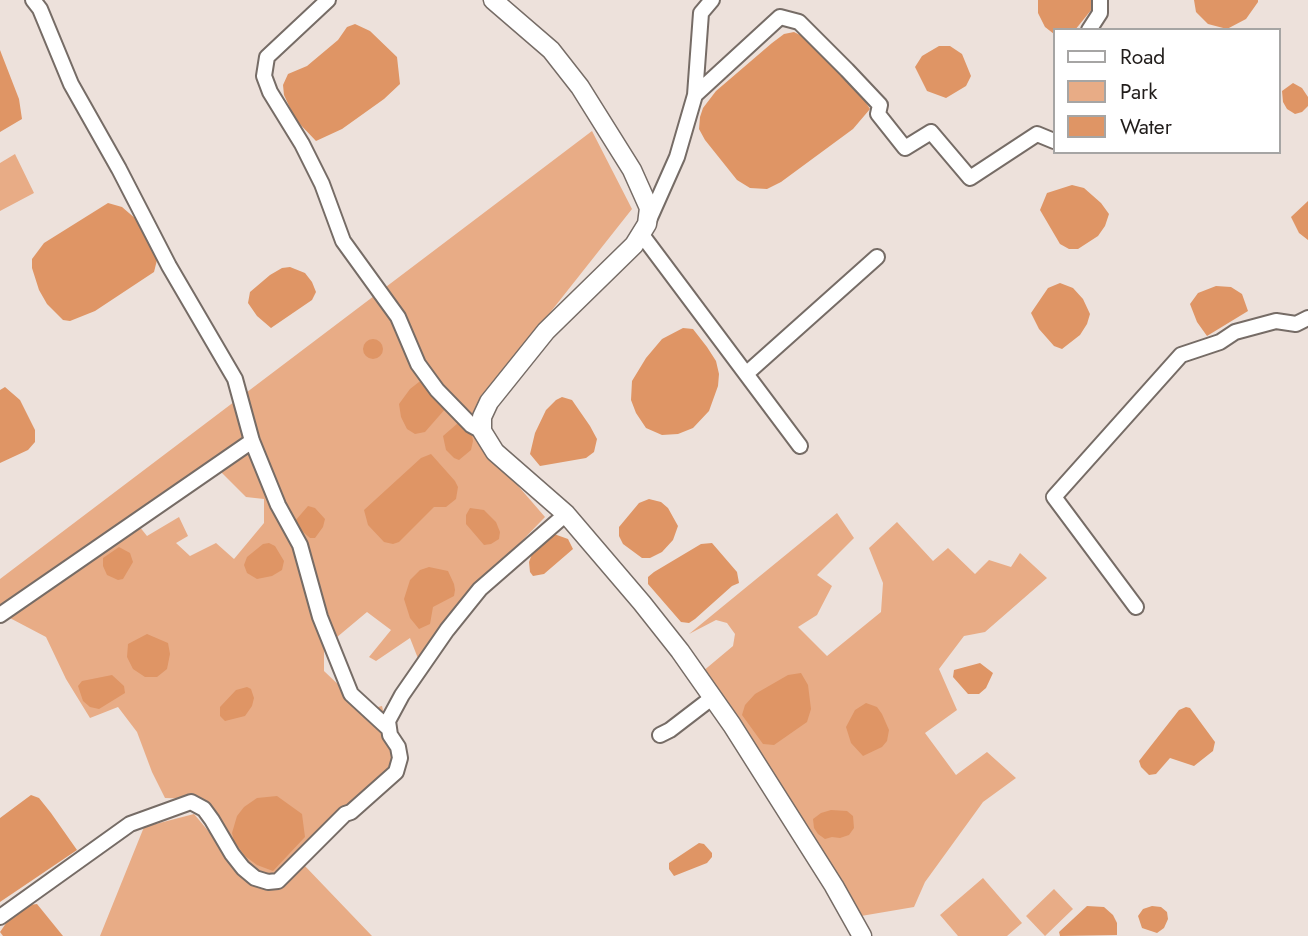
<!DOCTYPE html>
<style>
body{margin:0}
#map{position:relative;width:1308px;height:936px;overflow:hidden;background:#ede1db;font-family:Jost,sans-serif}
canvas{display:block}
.legend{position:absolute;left:1053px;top:28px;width:228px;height:126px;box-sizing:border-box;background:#fff;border:2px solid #a6a5a4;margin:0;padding:9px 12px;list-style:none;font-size:21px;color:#211d1b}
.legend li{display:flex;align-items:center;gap:14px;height:35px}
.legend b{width:35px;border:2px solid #a6a5a4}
</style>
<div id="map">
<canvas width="1308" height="936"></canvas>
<ul class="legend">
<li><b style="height:9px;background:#fff"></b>Road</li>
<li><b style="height:19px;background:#e8ac86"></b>Park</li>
<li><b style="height:19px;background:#df9565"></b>Water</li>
</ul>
</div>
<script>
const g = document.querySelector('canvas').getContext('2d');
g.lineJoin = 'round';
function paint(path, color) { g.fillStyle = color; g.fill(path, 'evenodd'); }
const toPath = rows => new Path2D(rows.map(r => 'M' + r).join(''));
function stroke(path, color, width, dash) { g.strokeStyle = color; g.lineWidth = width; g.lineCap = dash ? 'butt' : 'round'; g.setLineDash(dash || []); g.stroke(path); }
paint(toPath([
 [592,131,632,209,526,343,478,413,481,443,545,517,485,579,419,661,410,638,376,661,369,657,391,630,367,612,324,648,324,671,365,710,382,706,393,754,393,765,273,877,258,877,195,799,165,798,152,772,137,732,118,707,90,718,66,679,46,637,8,617,139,526,147,536,179,517,188,536,176,543,190,556,216,543,234,559,264,523,264,499,246,497,214,465,215,457,0,608,0,579],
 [15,154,34,193,0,211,0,163],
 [837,513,854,538,817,575,832,586,817,615,798,627,827,656,881,612,883,583,869,548,897,522,933,561,948,548,975,574,989,560,1011,567,1020,553,1047,578,985,632,964,636,939,669,957,710,925,733,956,775,987,752,1016,778,983,802,925,882,914,907,861,916,852,910,702,672,733,646,735,634,727,623,716,620,689,634],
 [194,814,248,878,264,889,304,865,372,936,100,936,144,827],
 [983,878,1022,923,1007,936,958,936,940,915],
 [1054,889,1073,909,1045,936,1026,916]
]), '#e8ac86');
paint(toPath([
 [1038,0,1095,0,1096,4,1075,30,1054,30,1054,34,1045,27,1038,13],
 [1194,0,1258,0,1258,2,1246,19,1227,29,1208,24,1196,12],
 [355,24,370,31,397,57,400,84,384,99,342,129,316,141,295,119,284,95,283,85,288,74,307,66,338,40,347,27],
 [794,32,806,38,865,101,870,109,853,129,781,182,767,189,750,188,737,180,705,140,699,129,700,117,703,108,716,91,772,43,784,34],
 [939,46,950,46,962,54,971,76,966,86,946,98,927,91,915,67,922,56],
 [0,50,19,99,22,119,0,132],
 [1293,83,1302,88,1308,97,1308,106,1302,112,1295,114,1287,109,1283,102,1282,91],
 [1072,185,1084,188,1101,203,1109,214,1105,226,1098,236,1078,249,1069,249,1060,244,1040,210,1047,193],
 [1308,201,1308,240,1299,233,1291,217],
 [108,203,122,207,143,225,157,260,154,272,95,311,70,321,63,320,47,304,39,290,32,268,32,259,44,243],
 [290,267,305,273,312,282,316,292,312,300,271,328,257,316,248,303,250,292,270,275,282,268],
 [1060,283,1073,288,1083,299,1090,314,1087,324,1080,335,1062,349,1054,346,1039,329,1031,313,1048,288],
 [1216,286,1231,287,1242,294,1248,311,1207,336,1197,322,1190,304,1198,293],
 [683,328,693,329,707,347,716,361,719,374,718,386,709,411,693,428,678,434,662,435,646,428,636,413,631,400,632,381,646,358,662,339],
 '363 349a10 10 0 1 1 20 0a10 10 0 1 1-20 0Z',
 [419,382,428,382,446,408,425,432,415,434,407,429,401,417,399,404,410,389],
 [5,387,20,400,35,430,35,442,28,450,0,463,0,390],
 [562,397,572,400,590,426,597,439,594,452,586,458,540,466,530,454,535,433,546,410,556,400],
 [458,423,471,428,473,441,471,450,459,460,454,458,446,450,443,436],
 [431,454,455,481,458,487,456,499,446,507,434,507,399,542,393,544,384,542,368,525,364,510,421,458],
 [649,499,661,502,668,508,678,526,673,540,662,552,650,558,642,558,623,544,619,536,619,527,639,503],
 [308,506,315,508,325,519,323,527,315,538,310,538,295,525,295,521],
 [470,508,484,510,496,522,500,532,499,539,491,544,484,545,466,524,466,515],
 [554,534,568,539,573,549,544,574,533,576,530,572,529,562,532,554],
 [269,543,275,546,284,561,282,570,272,576,257,579,247,573,244,565,247,557,263,544],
 [712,543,737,572,739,583,732,586,695,619,689,623,681,622,648,584,648,577,654,572,701,544],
 [119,547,130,553,133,562,123,579,118,580,107,575,103,566,103,558],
 [429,567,448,571,454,584,455,590,454,596,433,607,430,624,419,629,410,618,404,599,410,580,420,570],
 [147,634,168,643,170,654,167,669,157,677,145,677,133,669,127,657,128,644],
 [980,663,993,673,986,688,979,694,968,694,953,677,954,670],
 [801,673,808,685,811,709,807,722,774,745,763,744,742,715,745,705,755,694,788,675],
 [112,675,124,686,125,693,99,709,90,707,83,701,78,686,82,681],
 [247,687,251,689,254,698,252,706,245,716,225,721,220,716,220,707,236,690],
 [866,703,877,707,882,714,889,730,887,741,882,747,863,756,851,743,846,727,855,710],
 [1186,707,1190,708,1215,742,1213,751,1194,766,1170,758,1156,774,1149,775,1141,767,1139,761,1179,710],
 [31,795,39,798,51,813,77,850,0,902,0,818],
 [277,796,302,814,305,837,273,871,257,865,245,856,234,841,232,833,237,816,244,807,257,798],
 [831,810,847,811,853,816,854,828,849,835,840,838,832,837,825,839,818,834,814,828,813,819,821,813],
 [699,843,704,844,712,853,712,857,707,863,674,876,669,869,669,863],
 [37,904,63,936,3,936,0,932,9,919,29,905],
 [1087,906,1104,907,1113,915,1117,923,1117,935,1060,936,1059,932],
 [1152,906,1161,907,1167,912,1168,919,1164,928,1157,933,1142,928,1138,916,1143,909]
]), '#df9565');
const minor = toPath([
 [33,0,40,9,71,84,119,169,169,266,235,379,252,441,278,505,300,545,320,617,351,694,389,729],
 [328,0,267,57,264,76,270,92,302,144,322,184,343,241,398,317,418,364,437,390,471,425,482,431],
 [1089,30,1100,13,1100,0],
 [695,95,780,17,799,22,847,70,880,105,878,114,905,148,931,132,970,178,1037,134,1054,141],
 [649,220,677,157,695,95,701,13,712,0],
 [642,235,800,446],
 [746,374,877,257],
 [1136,607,1054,497,1181,355,1220,342,1235,332,1276,321,1296,324,1308,318],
 [0,615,252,441],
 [660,735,670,730,713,697],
 [0,917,130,824,191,802,204,809,212,820,232,854,243,868,255,878,268,882,278,881,345,814,351,812,396,772,400,758,398,747,390,735,388,721,402,695,447,630,480,589,566,514]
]);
const tertiary = toPath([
 [493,0,551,50,580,87,632,170,649,208,647,224,634,245,546,331,489,402,482,417,482,431,495,452,566,514,642,603,680,651,732,725,834,886,862,936]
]);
stroke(minor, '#766c66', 18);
stroke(tertiary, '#766c66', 21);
stroke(minor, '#fff', 14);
stroke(tertiary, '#fff', 18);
</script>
